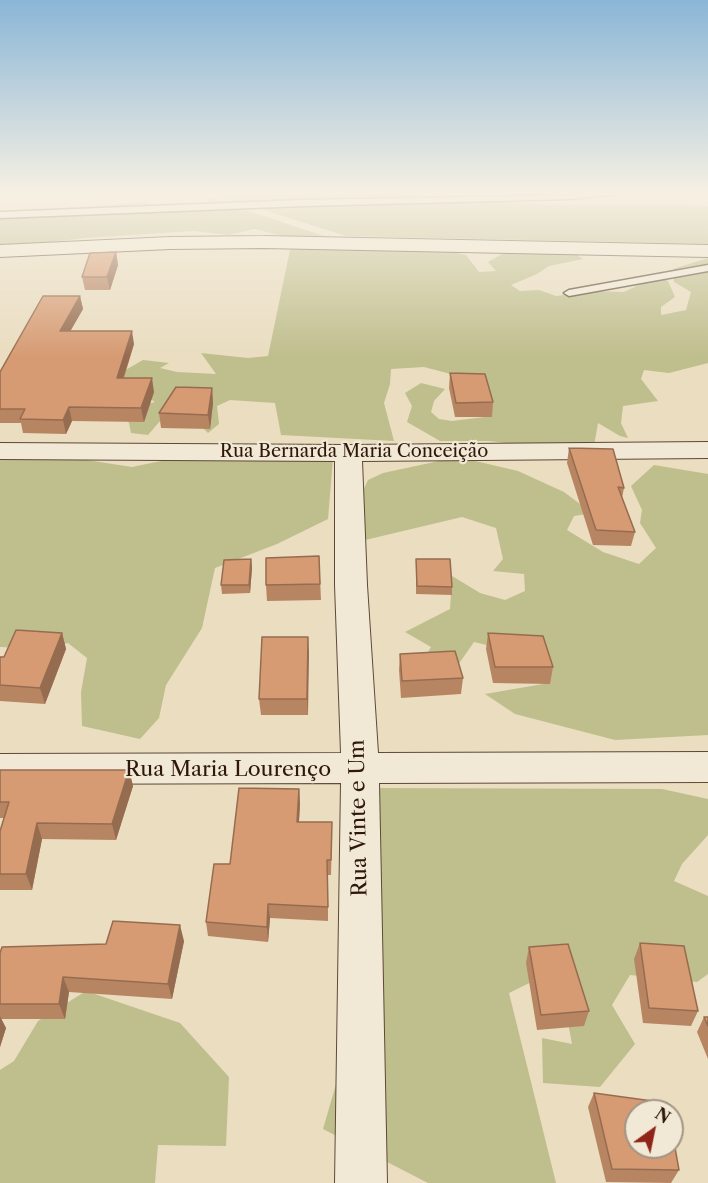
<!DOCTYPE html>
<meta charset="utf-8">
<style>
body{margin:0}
#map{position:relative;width:708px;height:1183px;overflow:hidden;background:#eaddc0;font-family:"Libre Caslon Text",serif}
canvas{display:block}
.north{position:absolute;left:624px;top:1099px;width:60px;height:60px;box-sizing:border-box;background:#f1e9d6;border:2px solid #a39585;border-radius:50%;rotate:33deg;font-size:16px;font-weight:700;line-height:24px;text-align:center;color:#2f180b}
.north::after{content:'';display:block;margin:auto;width:21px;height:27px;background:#8f2418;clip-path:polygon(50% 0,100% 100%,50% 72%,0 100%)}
</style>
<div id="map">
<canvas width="708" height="1183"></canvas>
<div class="north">N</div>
</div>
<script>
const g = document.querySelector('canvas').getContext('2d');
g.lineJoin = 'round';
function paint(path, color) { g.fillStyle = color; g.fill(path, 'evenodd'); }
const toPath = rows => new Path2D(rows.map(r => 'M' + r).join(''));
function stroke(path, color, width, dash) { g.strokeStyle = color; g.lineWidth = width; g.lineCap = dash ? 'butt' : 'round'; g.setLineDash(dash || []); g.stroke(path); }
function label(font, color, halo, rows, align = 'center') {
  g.font = font + ' "Libre Caslon Text",serif'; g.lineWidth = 4.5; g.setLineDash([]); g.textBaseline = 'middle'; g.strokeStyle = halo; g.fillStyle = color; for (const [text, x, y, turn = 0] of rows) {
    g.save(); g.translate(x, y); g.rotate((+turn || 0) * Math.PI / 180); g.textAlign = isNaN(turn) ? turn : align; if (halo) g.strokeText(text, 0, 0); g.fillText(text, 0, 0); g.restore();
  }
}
paint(toPath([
 [206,192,384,192,550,205,708,206,708,244,346,236],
 [434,192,562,192,532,194,512,198,489,194,468,195],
 [204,196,339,241,289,238,255,229,228,235,194,231,85,238,0,248,0,215,144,202,154,205,210,203],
 [291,245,447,250,466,255,479,272,496,271,488,262,507,251,534,250,577,255,583,259,549,266,537,274,511,285,520,291,539,290,556,296,593,291,624,292,659,275,668,281,675,297,661,307,661,315,686,310,691,292,674,282,673,269,708,258,708,363,669,373,644,370,641,379,658,401,623,406,621,423,628,438,620,436,598,423,594,446,532,446,489,441,440,441,407,422,412,406,405,393,421,383,445,389,434,401,431,412,439,419,452,421,485,417,485,402,451,374,424,367,391,369,390,384,384,403,394,441,281,435,275,403,230,400,217,406,219,424,208,433,189,414,167,413,148,435,131,433,129,423,123,414,133,408,155,402,115,376,143,360,169,363,160,368,177,372,216,374,201,353,248,358,268,356],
 [171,449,333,458,328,519,277,544,215,568,202,628,166,685,159,718,140,739,82,726,81,692,87,658,68,643,45,649,0,647,0,459,67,457,132,467,161,461],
 [458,457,518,471,564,492,592,513,574,516,567,530,603,552,639,564,656,548,640,523,642,510,631,486,654,465,708,474,708,735,615,740,515,714,485,694,543,684,534,656,474,642,451,675,424,659,431,647,405,632,450,609,451,594,439,568,480,593,505,600,525,591,524,574,493,571,503,559,496,528,462,517,361,541,360,497,368,480,383,473],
 [368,788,662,789,708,799,708,835,682,864,674,881,708,896,708,974,697,982,630,975,612,1005,635,1044,600,1087,543,1083,542,1038,572,1044,558,969,509,993,556,1183,428,1183,323,1129,339,1074],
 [86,991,180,1023,229,1077,226,1146,158,1145,155,1183,0,1183,0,1070,14,1061,38,1021]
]), '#bfbe8d');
const service = toPath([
 [599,192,623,192,619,194,571,199,303,206,0,218,0,212,303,200,571,195,599,192],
 [708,265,708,271,569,296,564,293,569,290,708,265]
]);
const minor = toPath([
 [264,236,708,245,708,257,264,248,170,249,0,257,0,245,170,237,264,236],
 [708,442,708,458,362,461,367,585,378,753,708,752,708,782,379,783,387,1183,335,1183,341,783,0,784,0,754,341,753,335,585,335,461,0,459,0,443,348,445,708,442]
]);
stroke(service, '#5e4938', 3);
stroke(minor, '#5e4938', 2);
paint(service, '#f1e9d6');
paint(minor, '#f1e9d6');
paint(toPath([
 [116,252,118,265,110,290,85,290,82,277],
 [80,296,83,309,70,331,134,344,124,378,154,392,144,422,72,421,66,434,23,433,21,423,0,423,0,372],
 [450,373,493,402,492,417,455,417,449,388],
 [212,388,213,403,210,429,161,428,159,413],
 [569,448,624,488,622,498,635,532,631,546,593,545,567,463],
 [319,556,321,600,267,601,266,585],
 [251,559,252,568,250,593,222,594,221,585],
 [416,559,452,587,452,595,416,594],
 [62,633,66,649,45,704,0,701,0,657,4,657],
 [488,633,553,667,550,684,493,683,486,649],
 [308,637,308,715,261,715,259,699],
 [400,654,463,678,461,694,401,698,399,670],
 [0,770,129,770,133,786,116,840,42,839,32,890,0,890,0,831,4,818,0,818],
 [299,789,300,804,299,822,332,837,331,875,328,875,328,921,270,918,268,942,208,936,206,922,230,864],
 [184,941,172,999,69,992,65,1019,1,1019,6,1028,0,1047,0,953,106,944],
 [640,943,698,1011,691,1026,643,1023,634,959],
 [529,947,589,1011,584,1026,537,1030,526,963],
 [704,1017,708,1017,708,1059,697,1032],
 [594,1093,679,1170,671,1183,606,1182,588,1107]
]), '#b88563');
paint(toPath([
 [116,252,118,265,110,290,107,277],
 [80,296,83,309,63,344,60,331],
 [132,331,134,344,119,391,117,378],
 [152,378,154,392,144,422,141,408],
 [212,388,213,403,210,429,208,415],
 [69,407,72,421,66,434,63,420],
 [251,559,252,568,250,593,249,585],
 [62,633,66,649,45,704,40,688],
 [308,637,309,653,308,715,307,699],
 [129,770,133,786,116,840,112,824],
 [299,789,300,804,298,837,297,822],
 [37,823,42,839,32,890,26,874],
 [268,904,270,918,268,942,267,927],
 [180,925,184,941,172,999,168,984],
 [63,977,69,992,65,1019,59,1004],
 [0,1016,6,1028,0,1047]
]), '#966c50');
const building = toPath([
 [116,252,107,277,82,277,90,253,116,252],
 [43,296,80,296,60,331,132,331,117,378,152,378,141,408,69,407,63,420,20,419,25,409,0,409,0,372,43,296],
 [450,373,485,374,493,402,456,403,450,373],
 [176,387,212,388,208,415,159,413,176,387],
 [569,448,613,449,624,488,618,487,635,532,596,530,569,448],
 [319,556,320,584,266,585,266,558,319,556],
 [251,559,249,585,221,585,224,560,251,559],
 [416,559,450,559,452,587,417,586,416,559],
 [16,630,62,633,40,688,0,685,0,657,4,657,16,630],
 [488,633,543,636,553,667,495,667,488,633],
 [262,637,308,637,307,699,259,699,262,637],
 [455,651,463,678,402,681,400,654,455,651],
 [0,770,129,770,112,824,37,823,26,874,0,874,0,831,9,802,0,802,0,770],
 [239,788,299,789,297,822,332,822,331,860,327,860,328,907,268,904,267,927,206,922,214,864,230,864,239,788],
 [113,921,180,925,168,984,63,977,59,1004,0,1004,0,953,2,947,106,944,113,921],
 [640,943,684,946,698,1011,649,1008,640,943],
 [568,944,589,1011,541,1015,529,947,568,944],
 [704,1017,708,1017,708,1026,704,1017],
 [594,1093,667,1103,669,1111,636,1111,636,1147,672,1147,672,1131,679,1170,612,1169,594,1093]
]);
paint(building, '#d69b73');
stroke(building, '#966c50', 1.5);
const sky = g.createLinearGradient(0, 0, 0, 357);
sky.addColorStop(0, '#8ab6d7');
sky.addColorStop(0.54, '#f6f0e3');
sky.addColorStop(1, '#f6f0e300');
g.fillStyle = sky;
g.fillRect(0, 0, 708, 357);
label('18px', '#2f180b', '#f1e9d6', [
 ["Rua Bernarda Maria Conceição",354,452]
]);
label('21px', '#2f180b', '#f1e9d6', [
 ["Rua Maria Lourenço",228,770],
 ["Rua Vinte e Um",359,818,-91]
]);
</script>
